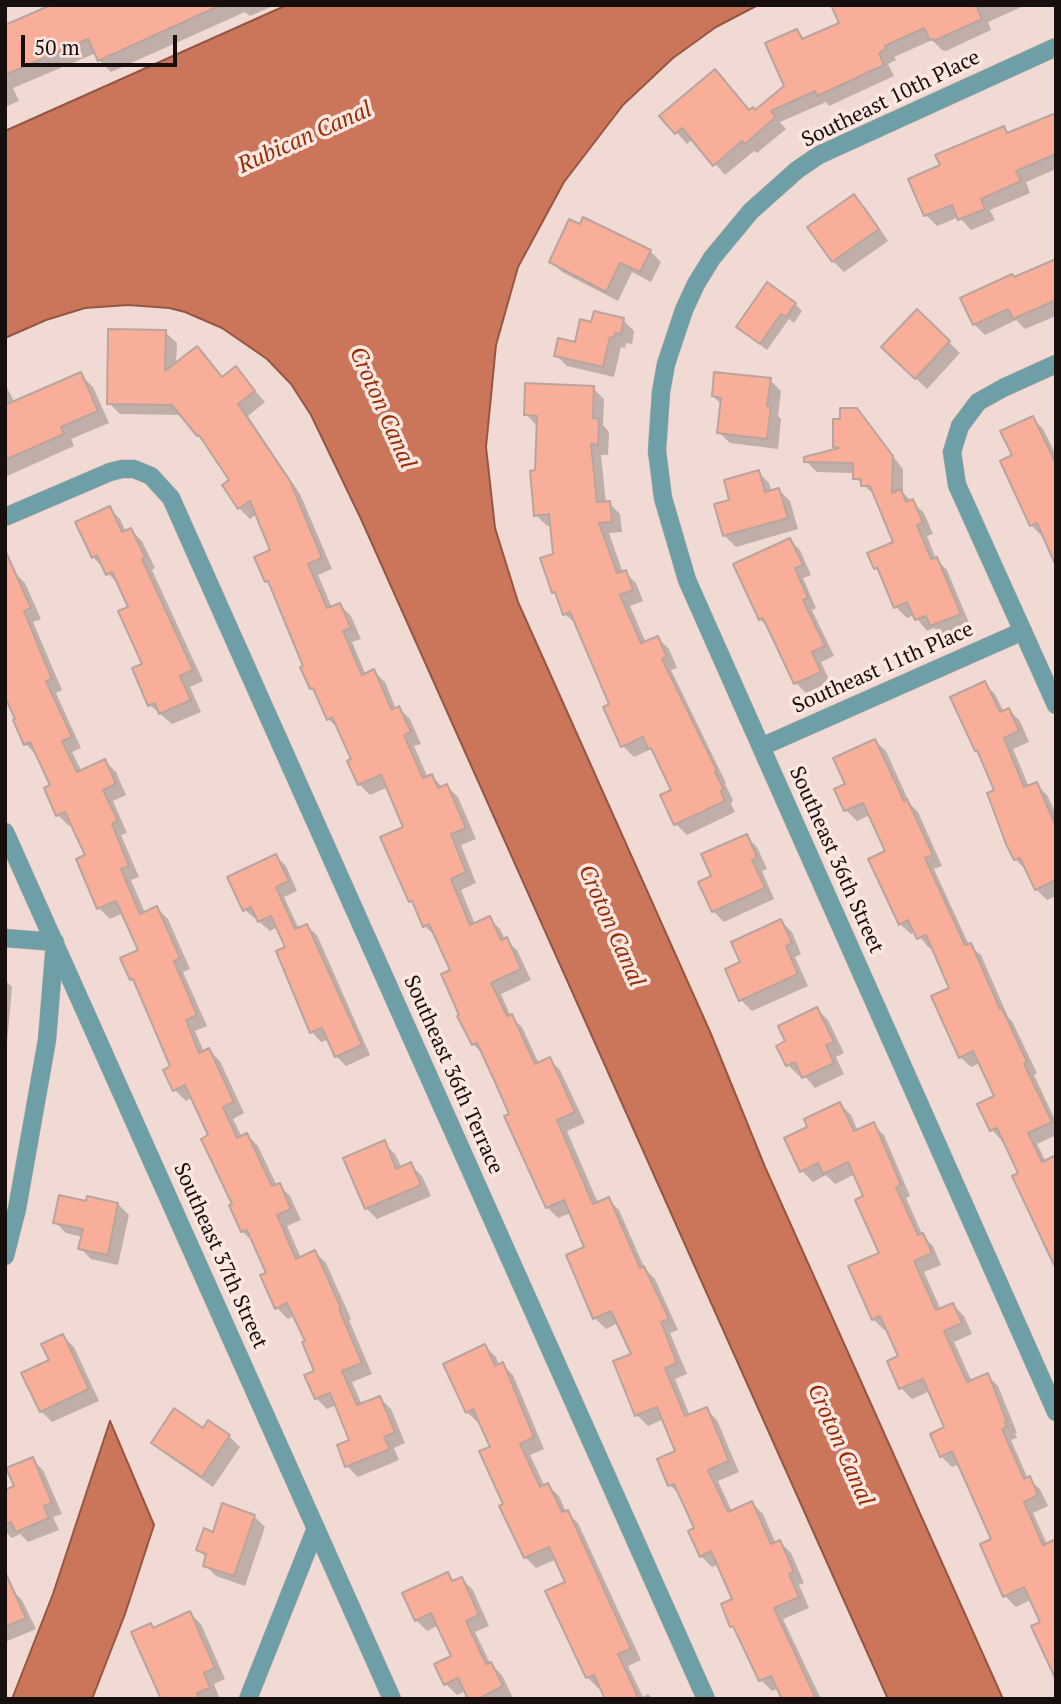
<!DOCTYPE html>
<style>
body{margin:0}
#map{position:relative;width:1061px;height:1704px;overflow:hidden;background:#f1dad3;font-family:"PT Serif",serif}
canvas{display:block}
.frame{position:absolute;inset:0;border:7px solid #170f0d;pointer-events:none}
.scale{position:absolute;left:21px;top:35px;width:156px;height:32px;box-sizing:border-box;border:4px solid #170f0d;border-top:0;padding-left:9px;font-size:21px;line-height:24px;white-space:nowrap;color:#170f0d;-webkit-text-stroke:5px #fee7e0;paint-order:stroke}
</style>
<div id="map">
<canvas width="1061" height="1704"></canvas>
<div class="frame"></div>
<div class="scale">50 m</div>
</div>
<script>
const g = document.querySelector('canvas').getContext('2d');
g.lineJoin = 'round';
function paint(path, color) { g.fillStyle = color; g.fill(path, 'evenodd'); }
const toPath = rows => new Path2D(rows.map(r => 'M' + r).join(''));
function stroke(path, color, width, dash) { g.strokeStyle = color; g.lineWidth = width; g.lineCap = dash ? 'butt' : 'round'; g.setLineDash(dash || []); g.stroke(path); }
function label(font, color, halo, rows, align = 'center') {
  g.font = font + ' "PT Serif",serif'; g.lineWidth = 7; g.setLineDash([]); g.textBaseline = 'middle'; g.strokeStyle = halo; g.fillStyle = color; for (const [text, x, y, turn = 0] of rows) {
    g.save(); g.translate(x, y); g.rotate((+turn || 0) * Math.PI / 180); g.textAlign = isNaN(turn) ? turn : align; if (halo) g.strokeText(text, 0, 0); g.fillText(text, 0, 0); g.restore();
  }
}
const water = toPath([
 [287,5,758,5,716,27,673,58,623,105,564,182,518,267,496,345,486,447,495,528,518,602,711,1034,765,1167,1003,1699,888,1699,361,519,311,415,291,384,267,359,222,328,185,312,169,308,128,305,85,308,46,320,5,338,5,131,287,5],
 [110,1421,154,1525,125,1614,92,1699,12,1699,53,1594,110,1421]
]);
paint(water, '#cb755b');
stroke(water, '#955644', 2);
paint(toPath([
 [62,5,275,5,250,16,245,12,111,72,99,60,96,53,13,88,19,101,5,107,5,27],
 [833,5,1026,5,988,22,991,30,946,51,942,50,932,40,894,57,896,60,888,64,894,76,829,106,826,102,780,122,786,129,757,153,754,151,725,175,693,139,687,144,662,116,755,112,786,86,797,31,806,40,842,24],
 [1056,114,1056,169,1026,182,1030,193,990,210,995,220,971,230,959,217,937,226,926,215,910,179,942,166,1003,128,1009,134],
 [854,197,865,207,888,241,844,272,833,261,809,228],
 [650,251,661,262,651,282,632,272,618,301,562,272,551,261],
 [1056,261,1056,316,1025,329,1016,320,985,335,974,324,963,299],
 [795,304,802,311,794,323,789,319,767,350,738,327],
 [917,312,960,353,927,389,883,347],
 [623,320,634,331,632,344,626,343,625,348,621,347,614,377,567,366,556,355,576,344,592,324],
 [165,332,177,343,176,364,197,348,223,379,236,369,265,402,248,416,300,494,332,569,318,575,332,608,340,605,351,616,361,639,352,642,366,675,374,671,385,682,396,709,399,708,410,719,421,744,414,746,428,778,432,776,443,788,447,786,458,797,476,839,461,845,476,883,461,890,475,924,489,918,500,929,505,940,517,950,531,980,501,994,511,1017,522,1027,539,1064,549,1059,560,1070,585,1123,567,1131,598,1203,608,1199,619,1210,645,1269,655,1279,678,1330,670,1333,687,1374,675,1379,690,1416,706,1409,717,1420,739,1472,718,1481,732,1512,752,1503,763,1514,776,1544,780,1542,791,1553,804,1583,799,1585,809,1608,783,1619,821,1699,784,1699,779,1688,772,1691,761,1680,738,1632,732,1626,734,1600,719,1564,712,1567,701,1556,697,1529,681,1496,670,1485,678,1452,664,1419,648,1426,637,1415,633,1355,618,1323,606,1329,595,1318,586,1248,571,1213,558,1218,547,1207,511,1115,484,1055,473,1044,452,971,436,937,425,926,418,909,410,901,405,828,388,787,370,795,359,784,353,760,340,730,328,719,317,694,311,688,305,667,273,588,266,581,272,551,257,514,250,519,239,508,232,480,207,443,183,415,120,414,109,403],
 [81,375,93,387,109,423,71,439,74,446,5,477,5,384,15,403],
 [770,380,781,391,778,416,781,419,778,449,730,443,719,432,722,405,713,396],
 [593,388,604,399,603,425,609,432,608,455,601,455,606,503,609,503,620,514,622,532,609,533,623,573,625,572,636,583,643,601,630,606,646,643,658,638,669,649,677,668,671,670,726,783,725,784,733,800,731,804,735,812,687,835,676,824,673,791,656,754,651,749,634,757,623,746,611,705,577,624,564,614,558,597,553,592,554,555,552,525,547,526,536,515,537,426,526,414],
 [856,410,903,469,903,493,924,513,933,534,927,536,936,559,947,570,970,625,943,636,934,628,927,631,914,615,907,618,896,607,882,575,875,568,896,543,876,496,855,478,855,473,817,472,806,461,838,450,834,446,842,421],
 [1032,418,1043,429,1056,455,1056,562,1044,535,1042,536,1031,525,1014,456],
 [758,472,769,483,772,492,779,490,790,501,798,529,736,547,725,536,731,501],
 [109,508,120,519,126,532,131,530,142,541,155,568,152,570,203,681,190,687,201,712,172,724,150,705,135,669,144,665,130,608,119,585,93,557],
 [790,540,800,550,811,575,803,578,816,608,812,610,834,656,821,662,830,682,806,693,796,683,771,630,760,619],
 [14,572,25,583,41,619,33,622,62,690,56,693,81,748,72,752,82,772,105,761,116,772,126,795,113,801,127,833,121,835,139,877,131,880,145,913,157,908,168,919,190,969,183,972,207,1026,195,1031,204,1052,209,1050,220,1061,244,1113,233,1119,242,1137,247,1135,258,1146,277,1186,279,1185,290,1196,301,1220,287,1226,301,1258,315,1252,326,1263,351,1319,349,1320,372,1374,352,1382,362,1405,380,1398,391,1409,405,1443,394,1448,399,1460,358,1477,347,1466,352,1441,337,1405,327,1409,316,1398,316,1372,307,1342,295,1315,288,1319,277,1308,268,1273,253,1242,242,1231,211,1136,193,1097,186,1101,175,1090,173,1067,137,985,131,979,140,951,123,913,110,919,99,908,79,860,88,856,73,824,69,826,58,815,52,786,36,755,26,744],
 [984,683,995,694,1004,712,1009,710,1020,721,1029,742,1013,749,1029,787,1036,784,1047,795,1056,814,1056,896,1047,900,1036,889,1026,870,1015,859,996,791,981,755,976,750,952,698],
 [875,741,886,751,910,804,918,812,942,866,934,869,969,945,981,955,1008,1017,1012,1021,1037,1073,1034,1075,1056,1122,1056,1135,1037,1144,1046,1162,1056,1160,1056,1270,1042,1243,1045,1242,1020,1174,1004,1140,1002,1141,992,1130,979,1105,996,1097,980,1063,971,1067,960,1057,951,989,933,947,929,948,916,932,911,934,900,924,887,852,870,815,857,821,846,810,847,785],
 [746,836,757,847,767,869,762,871,774,899,724,922,713,911,714,877],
 [276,856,286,866,297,891,284,897,299,929,307,926,317,935,370,1055,346,1066,336,1056,329,1039,321,1042,312,1032,287,948,278,927,270,931,245,910],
 [781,921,792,932,801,954,795,957,808,986,752,1011,741,1000,742,963],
 [5,980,12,987,7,1043,5,1043],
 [817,1009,828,1020,844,1053,836,1057,844,1074,815,1088,803,1074,799,1076,788,1065,788,1042],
 [840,1104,851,1115,858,1131,873,1124,884,1135,910,1196,906,1198,923,1236,933,1246,941,1265,924,1272,941,1310,953,1305,964,1316,972,1334,954,1342,972,1382,987,1375,998,1386,1017,1433,1015,1434,1017,1438,1011,1440,1028,1479,1040,1489,1048,1506,1033,1513,1047,1544,1042,1623,1032,1599,1016,1607,1005,1596,993,1540,959,1464,952,1467,941,1456,946,1428,930,1391,912,1399,901,1388,901,1357,888,1328,884,1330,873,1319,881,1254,865,1197,855,1174,835,1184,826,1175,813,1182,802,1171,810,1128],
 [384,1143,395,1154,402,1168,411,1165,422,1176,431,1196,377,1219,366,1208],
 [88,1203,118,1204,129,1215,118,1265,91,1259,80,1248,83,1237,66,1233,55,1222],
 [63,1336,74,1347,99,1401,52,1422,41,1411,51,1361],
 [485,1346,496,1357,499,1365,502,1364,513,1375,544,1449,530,1455,545,1487,548,1486,559,1496,566,1512,578,1523,641,1660,628,1666,643,1697,648,1694,653,1699,607,1699,601,1687,598,1688,587,1677,567,1582,557,1559,536,1568,525,1557,506,1505,492,1448,481,1421,478,1423,467,1412],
 [204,1430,229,1436,240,1447,213,1487,164,1453,153,1443],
 [32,1459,43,1470,62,1514,53,1517,59,1530,28,1542,20,1534,12,1538,5,1531,5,1492,16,1487],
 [254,1516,265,1527,245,1586,216,1576,205,1565,207,1558,198,1550,214,1534],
 [448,1574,455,1582,462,1579,473,1590,489,1626,475,1632,490,1663,502,1675,513,1698,470,1699,466,1691,457,1695,446,1684,453,1657,439,1625,427,1631,416,1620],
 [11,1589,22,1600,36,1629,5,1642,5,1591],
 [190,1613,201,1624,225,1679,214,1684,220,1699,163,1699,150,1625,154,1629]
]), '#0003');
const building = toPath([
 [51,5,221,5,98,61,88,39,5,75,5,25,51,5],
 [831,5,976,5,982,19,934,41,933,39,930,40,924,28,885,46,886,49,879,53,884,65,817,96,815,91,771,111,776,117,745,144,742,141,713,166,682,128,675,134,659,116,715,69,749,110,753,107,755,110,784,86,765,43,797,29,802,39,839,23,831,5],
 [1056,113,1056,154,1016,171,1021,181,981,199,985,209,958,220,952,205,924,216,908,179,940,165,935,155,1004,126,1007,133,1056,113],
 [854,194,879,229,832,262,807,227,854,194],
 [583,217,651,250,640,272,620,263,606,292,549,262,569,219,580,224,583,217],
 [1056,259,1056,300,1013,319,1008,309,973,325,960,298,1012,274,1014,277,1056,259],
 [767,282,796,303,786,317,781,314,760,344,736,327,767,282],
 [917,309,950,341,915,379,881,347,917,309],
 [594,311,624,318,621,334,615,333,614,338,610,337,603,367,554,356,558,338,575,342,580,319,591,322,594,311],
 [108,329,166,330,165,371,197,346,222,377,236,366,255,391,238,404,290,481,322,558,308,564,327,608,340,603,351,628,343,631,362,675,374,669,392,710,399,706,411,732,404,735,423,778,432,774,438,788,447,784,466,828,451,834,466,872,451,879,470,925,490,916,501,940,507,937,521,969,491,983,507,1016,512,1014,535,1064,550,1057,575,1112,557,1120,593,1204,609,1197,640,1268,644,1266,669,1319,661,1322,677,1363,665,1368,685,1416,707,1407,729,1461,708,1470,728,1512,752,1501,771,1544,780,1540,794,1572,789,1574,799,1597,774,1608,816,1699,782,1699,771,1676,759,1681,733,1626,730,1627,721,1604,732,1599,711,1551,700,1557,688,1531,694,1528,674,1484,668,1486,657,1459,675,1451,657,1407,635,1416,613,1361,631,1354,611,1311,593,1319,566,1255,584,1247,564,1200,546,1208,504,1116,509,1114,495,1082,477,1043,472,1045,457,1016,459,1015,441,974,450,970,429,924,423,927,412,901,409,902,380,837,403,827,381,775,358,785,347,761,351,759,332,717,327,720,313,688,310,689,300,667,303,666,268,581,265,582,254,557,270,550,250,501,238,509,222,485,229,480,199,435,197,436,172,405,107,404,108,329],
 [81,372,98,411,61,427,64,434,5,460,5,405,81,372],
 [714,372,771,378,767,406,771,406,767,439,717,433,721,398,712,396,714,372],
 [525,383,594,386,593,418,599,419,598,445,591,444,597,502,610,501,612,522,599,523,617,573,626,570,633,590,620,595,641,643,658,636,667,657,662,659,717,771,715,772,723,788,721,792,725,801,674,825,660,795,671,790,651,748,648,749,643,737,621,747,603,707,609,704,570,612,563,615,555,592,552,593,540,558,553,554,549,514,534,516,530,471,535,470,537,416,524,415,525,383],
 [840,408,857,408,893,456,892,493,901,489,906,502,913,499,923,523,917,525,931,559,937,557,961,614,930,626,926,616,915,620,907,602,894,608,877,567,874,569,867,553,893,542,870,486,861,486,861,479,853,479,853,463,804,462,804,457,839,448,833,447,833,419,840,419,840,408],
 [1033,416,1056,464,1056,566,1037,523,1030,526,1000,461,1012,455,1000,431,1033,416],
 [759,470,765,492,779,488,788,518,723,536,714,504,729,500,724,480,759,470],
 [110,506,122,532,131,528,145,557,142,559,193,670,180,676,191,700,159,714,155,703,148,706,132,668,142,664,118,611,128,607,112,572,106,575,97,555,92,558,75,522,110,506],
 [790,538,803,565,795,568,808,598,803,600,825,646,812,652,821,672,794,684,763,618,759,620,733,564,790,538],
 [5,550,31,608,24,611,52,679,46,681,72,737,62,741,77,772,105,759,116,784,103,790,118,821,112,824,129,866,121,869,140,914,157,906,180,958,174,961,197,1015,186,1020,199,1053,209,1048,234,1102,223,1107,237,1138,247,1133,272,1186,280,1183,291,1209,277,1215,296,1259,315,1250,341,1308,339,1309,362,1363,342,1371,357,1405,380,1396,395,1432,384,1437,390,1449,345,1467,337,1445,349,1440,330,1393,315,1399,304,1375,314,1371,302,1342,305,1341,287,1303,275,1309,260,1275,266,1273,247,1230,241,1232,229,1205,232,1204,201,1139,208,1135,185,1085,173,1091,163,1070,170,1066,133,979,130,980,120,958,138,950,116,901,97,909,76,859,85,855,65,812,56,816,44,788,50,785,30,742,24,745,13,720,15,719,5,697,5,550],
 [985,681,1000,712,1009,708,1019,731,1004,738,1024,787,1037,782,1056,827,1056,880,1035,890,1020,858,1014,860,1006,844,987,793,994,790,977,750,975,751,950,697,985,681],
 [875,739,904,801,907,799,933,855,925,858,965,945,971,943,1000,1009,1002,1008,1027,1062,1024,1064,1052,1122,1028,1133,1042,1162,1056,1155,1056,1269,1012,1176,1018,1173,997,1128,990,1131,977,1104,994,1096,973,1051,959,1058,931,996,949,988,926,935,917,939,908,920,899,925,868,859,885,851,863,803,844,811,834,789,845,784,833,758,875,739],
 [747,834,757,857,752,860,765,888,712,912,698,882,711,876,701,854,747,834],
 [276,854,289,881,276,887,295,929,307,924,362,1045,335,1057,322,1028,310,1033,276,951,285,947,271,916,258,922,251,907,243,911,227,877,276,854],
 [781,919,792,943,786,946,798,974,739,1001,725,969,740,962,731,942,781,919],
 [817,1007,834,1042,826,1045,834,1063,802,1078,795,1062,786,1066,776,1046,785,1041,778,1026,817,1007],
 [840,1102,854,1131,874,1122,901,1185,896,1187,918,1235,923,1233,932,1253,914,1261,936,1310,953,1303,962,1323,944,1331,967,1382,988,1373,1007,1422,1005,1423,1007,1427,1002,1429,1024,1479,1030,1476,1038,1495,1024,1502,1043,1545,1056,1539,1056,1680,1031,1626,1040,1622,1024,1587,1003,1597,980,1544,991,1539,952,1451,940,1457,930,1434,944,1427,923,1379,899,1389,887,1361,898,1356,880,1316,872,1320,848,1266,879,1253,855,1200,863,1196,848,1162,823,1174,818,1163,800,1172,784,1138,807,1127,804,1119,840,1102],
 [385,1140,396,1169,411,1162,421,1185,365,1209,343,1158,385,1140],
 [59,1195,86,1201,87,1196,118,1203,108,1255,78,1249,83,1229,53,1223,59,1195],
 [63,1334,89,1389,40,1412,21,1373,49,1360,41,1344,63,1334],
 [485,1344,495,1366,503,1362,534,1437,520,1444,540,1487,548,1483,562,1512,568,1510,631,1649,618,1654,639,1699,605,1699,594,1675,586,1678,545,1591,565,1582,549,1547,524,1558,499,1506,503,1504,479,1451,490,1447,473,1409,466,1413,443,1364,485,1344],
 [174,1408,203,1428,208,1420,230,1435,202,1477,151,1443,174,1408],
 [33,1457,52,1503,44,1506,49,1518,16,1532,11,1522,5,1525,5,1490,14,1486,6,1468,33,1457],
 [222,1503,255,1515,234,1576,203,1566,206,1554,196,1550,204,1528,213,1532,222,1503],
 [5,1572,26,1618,5,1627,5,1572],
 [448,1572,452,1581,462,1577,479,1615,466,1621,486,1664,491,1662,503,1686,478,1699,468,1699,458,1678,444,1685,434,1664,451,1656,431,1613,415,1621,402,1593,448,1572],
 [190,1611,215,1668,204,1673,210,1688,197,1693,199,1699,161,1699,131,1632,151,1623,153,1628,190,1611]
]);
paint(building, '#f8ae98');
stroke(building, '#baa49e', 2);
const street = toPath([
 [1056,47,819,155,797,170,751,211,712,258,696,284,684,310,666,364,661,392,657,451,663,498,687,580,1056,1412],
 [1056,364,1003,388,978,402,960,426,952,452,957,485,1056,705],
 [5,517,110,472,122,469,134,469,151,476,171,498,706,1699],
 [761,747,1023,631],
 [5,832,392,1699],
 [5,938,55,942,47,1040,17,1209,5,1256],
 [248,1699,316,1528]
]);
stroke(street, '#cab5af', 19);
stroke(street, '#6f9fa6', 18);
label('21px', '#170f0d', '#fee7e0', [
 ["Southeast 10th Place",891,99,-26],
 ["Southeast 11th Place",883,668,-24],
 ["Southeast 36th Street",836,860,66],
 ["Southeast 36th Terrace",453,1075,66],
 ["Southeast 37th Street",220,1256,66]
]);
label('italic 23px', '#942d05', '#fee7e0', [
 ["Rubican Canal",305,138,-24],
 ["Croton Canal",382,408,66],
 ["Croton Canal",611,926,66],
 ["Croton Canal",840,1445,66]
]);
</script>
